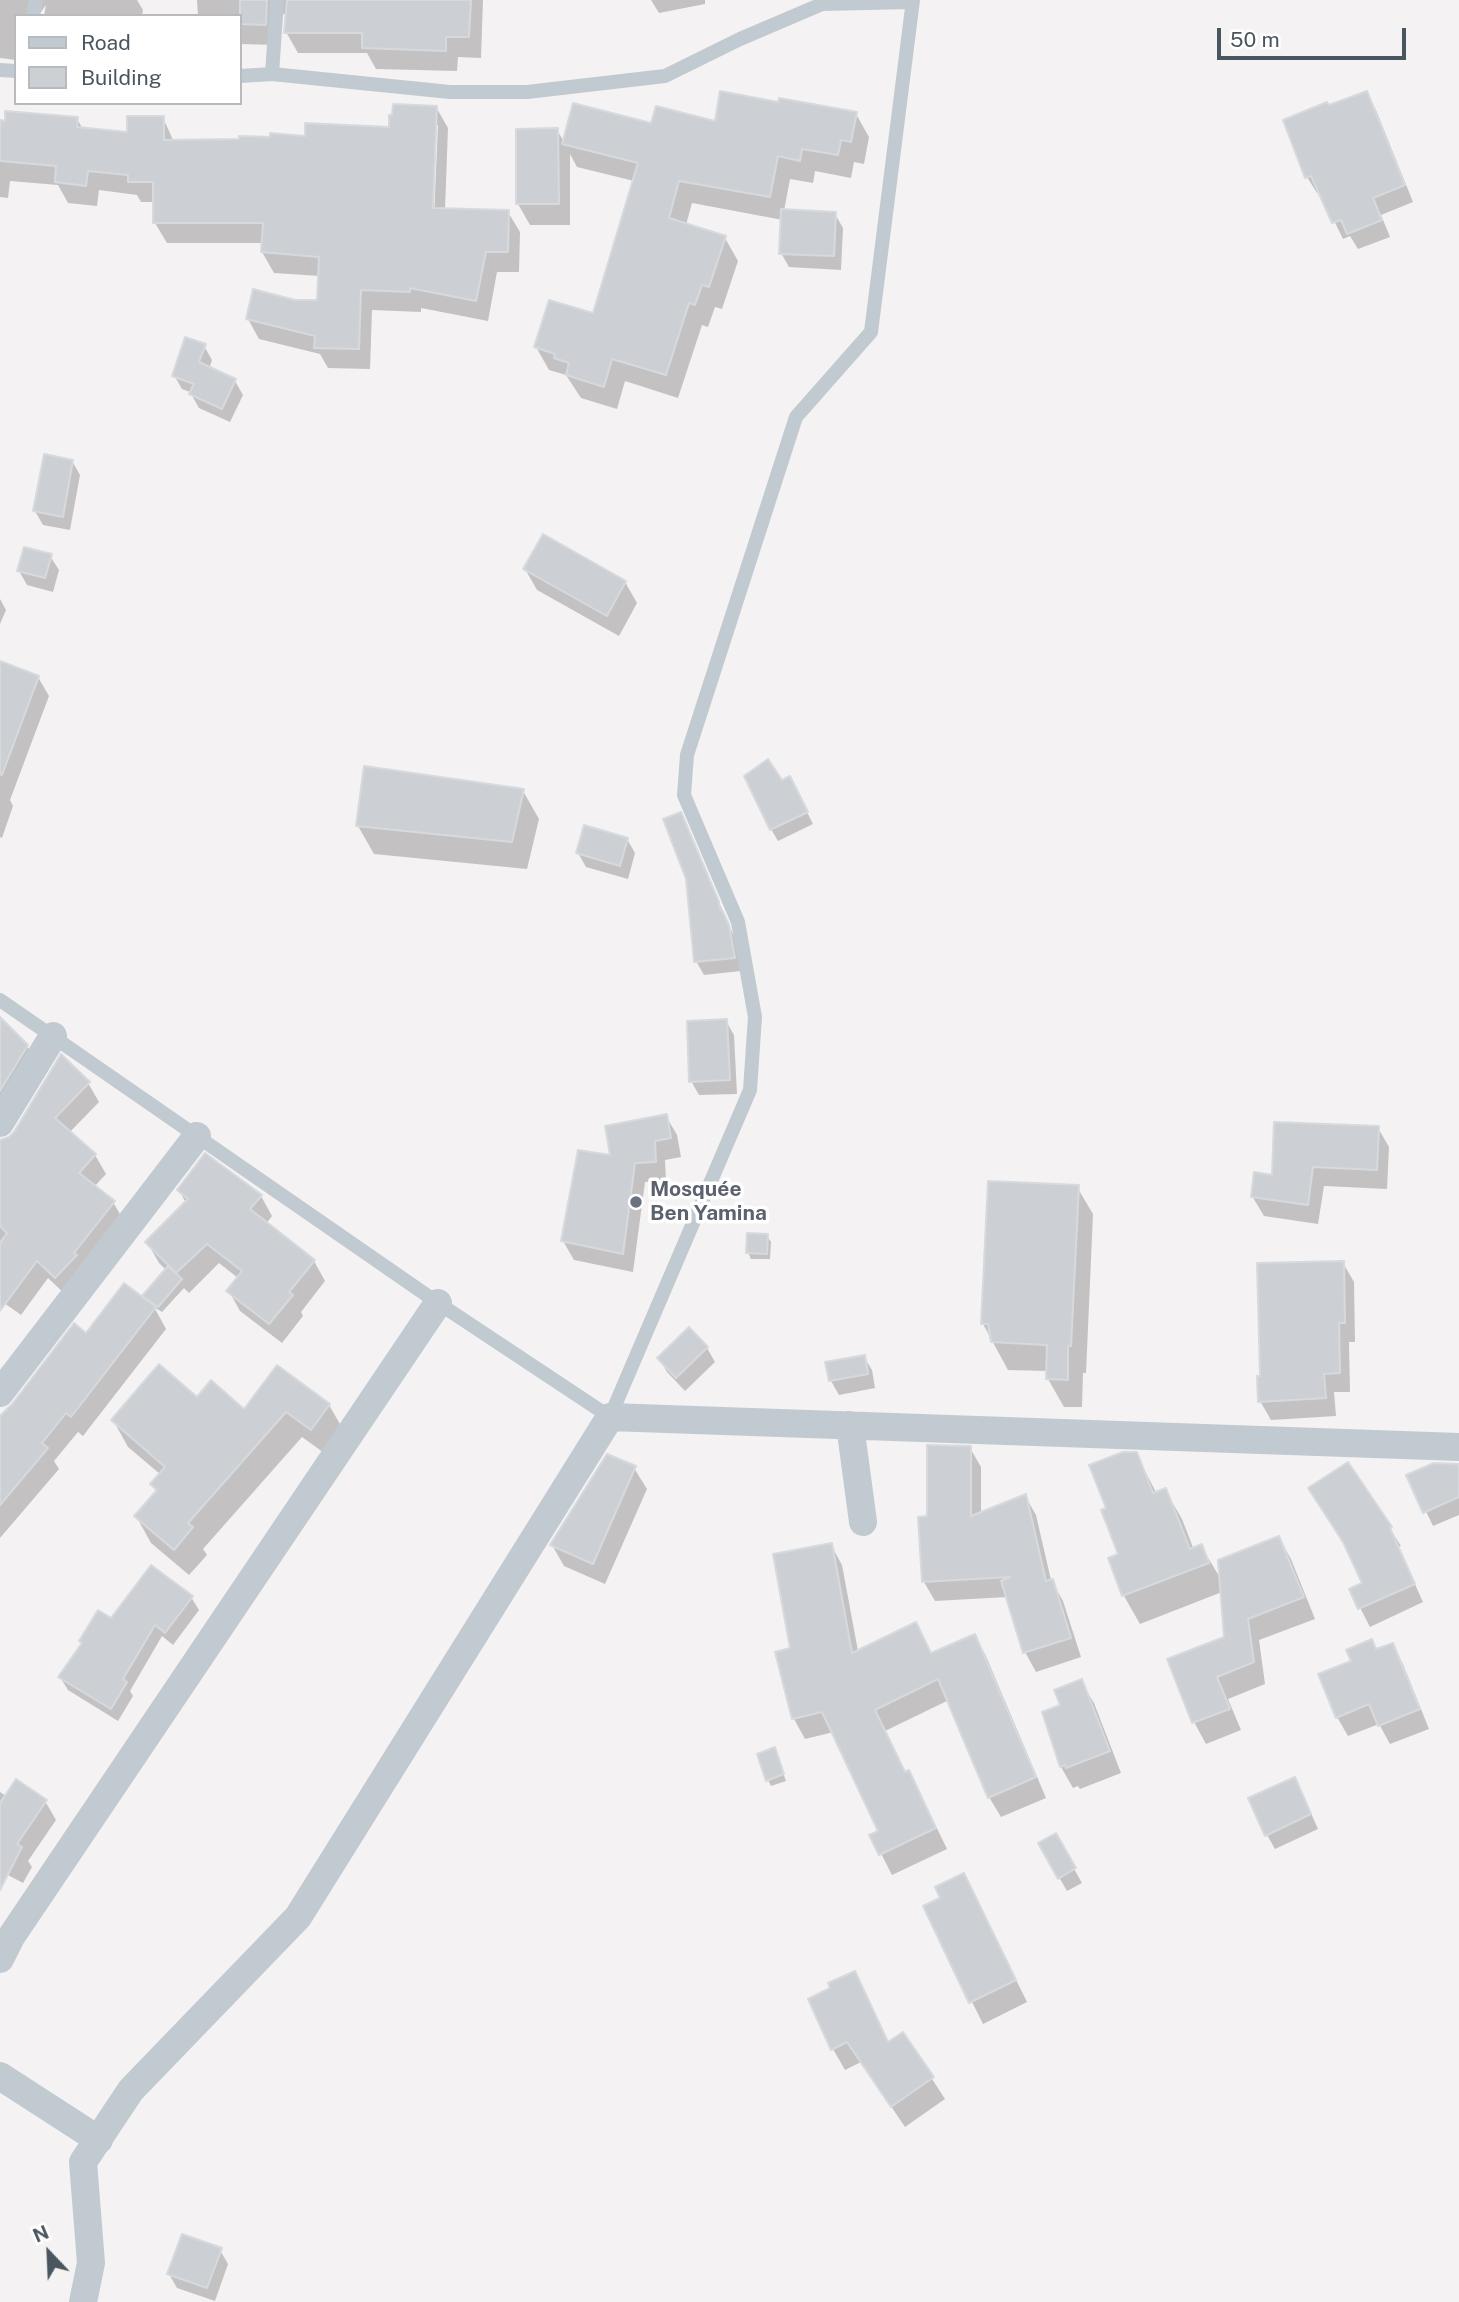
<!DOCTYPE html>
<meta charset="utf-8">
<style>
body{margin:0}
#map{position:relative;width:1459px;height:2302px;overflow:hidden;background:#f4f2f2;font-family:"Public Sans",sans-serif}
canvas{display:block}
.legend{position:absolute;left:14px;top:14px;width:228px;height:91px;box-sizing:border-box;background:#fff;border:2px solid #b7bbbf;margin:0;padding:9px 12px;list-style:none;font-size:21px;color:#4a565f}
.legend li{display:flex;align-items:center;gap:14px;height:35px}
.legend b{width:35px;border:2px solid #b7bbbf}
.north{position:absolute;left:14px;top:2218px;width:70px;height:70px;-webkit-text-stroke:5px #fff;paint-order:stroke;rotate:337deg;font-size:19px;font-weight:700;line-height:28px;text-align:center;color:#4a565f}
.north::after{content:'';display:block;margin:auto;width:24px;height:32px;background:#4a565f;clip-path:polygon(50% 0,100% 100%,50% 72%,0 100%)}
.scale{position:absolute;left:1217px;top:28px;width:189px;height:32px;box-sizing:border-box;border:4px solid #4a565f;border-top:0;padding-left:9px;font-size:21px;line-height:24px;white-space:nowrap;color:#4a565f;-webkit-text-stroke:5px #fff;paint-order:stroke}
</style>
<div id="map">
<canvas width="1459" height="2302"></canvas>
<ul class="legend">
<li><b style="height:9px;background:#c1cad0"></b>Road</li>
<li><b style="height:19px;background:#cccfd4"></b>Building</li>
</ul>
<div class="north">N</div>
<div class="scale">50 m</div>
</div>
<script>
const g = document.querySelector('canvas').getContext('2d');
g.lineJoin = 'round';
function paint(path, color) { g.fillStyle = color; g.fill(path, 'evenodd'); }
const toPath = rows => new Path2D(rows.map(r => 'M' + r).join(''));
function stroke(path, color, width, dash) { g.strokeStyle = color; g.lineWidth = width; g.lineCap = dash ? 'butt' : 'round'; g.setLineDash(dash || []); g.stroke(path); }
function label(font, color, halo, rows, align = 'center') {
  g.font = font + ' "Public Sans",sans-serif'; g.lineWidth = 7; g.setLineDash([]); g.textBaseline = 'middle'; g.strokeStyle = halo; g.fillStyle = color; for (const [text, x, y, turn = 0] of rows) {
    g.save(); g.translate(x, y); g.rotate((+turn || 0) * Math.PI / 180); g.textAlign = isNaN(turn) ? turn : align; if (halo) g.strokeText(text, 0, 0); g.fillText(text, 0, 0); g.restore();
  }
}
paint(toPath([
 [0,0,137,0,143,10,142,16,44,16,46,5,38,16,16,16,16,60,0,58],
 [197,0,483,0,481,58,458,57,457,71,376,69,367,53,298,53,286,32,287,13,280,16,277,45,240,44,240,16,198,16],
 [651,0,705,0,705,4,659,13],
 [1367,93,1376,110,1413,202,1381,215,1390,237,1358,249,1350,236,1343,239,1320,192,1317,193,1307,177,1329,107],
 [780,104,856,114,869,137,864,164,854,162,851,178,815,171,813,183,790,179,784,211,835,214,843,228,841,270,789,267,781,253,783,220,692,203,686,225,725,238,738,261,722,309,715,307,708,327,702,325,678,398,625,381,617,409,581,398,566,375,549,370,536,347,594,315,634,181,577,167,570,154,570,225,530,225,518,204,557,130,564,142,653,126,716,123],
 [436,107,448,128,445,210,508,212,520,232,519,272,497,272,488,321,421,308,421,312,372,310,370,369,328,368,320,354,259,339,248,319,295,301,318,302,320,276,274,273,262,252,263,243,167,243,155,223,155,202,141,202,137,195,99,190,97,206,68,203,58,185,10,181,8,198,0,197,0,122,77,119,83,129,129,134,163,118,174,142,307,138,390,129],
 [434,125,438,125,434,217,431,216],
 [204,346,212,360,209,369,235,381,243,395,230,422,199,408,190,392,182,389,174,375],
 [72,461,80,475,70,530,43,525,35,511],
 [50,556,59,570,53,592,27,585,19,571],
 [525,569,625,582,637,603,619,636,537,590],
 [0,599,6,610,0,624],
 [0,663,38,677,49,696,10,800,13,806,2,838,0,837],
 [782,782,796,790,813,824,778,841,771,829],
 [523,791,539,819,527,869,374,854,358,826],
 [680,814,736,941,741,971,704,975,696,961],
 [627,839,635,853,628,879,586,867,578,853],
 [0,1020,27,1046,38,1065,0,1127],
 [726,1021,734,1035,737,1094,699,1095,691,1081],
 [88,1083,99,1102,69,1133,95,1155,106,1174,94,1187,113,1202,124,1221,67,1296,48,1278,21,1315,0,1300,0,1141,9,1139],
 [666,1116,677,1135,681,1157,665,1160,666,1180,645,1182,633,1272,574,1260,563,1241,612,1158],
 [1378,1128,1389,1147,1387,1189,1324,1186,1318,1224,1264,1216,1252,1196,1273,1177],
 [1077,1187,1093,1214,1086,1373,1083,1373,1082,1407,1064,1407,1048,1379,1048,1371,1008,1370,983,1324],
 [179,1190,261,1196,272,1216,266,1224,314,1261,325,1281,301,1312,303,1316,282,1343,240,1311,229,1291,238,1278,219,1263,189,1293,184,1288,162,1312,154,1307,166,1329,83,1436,78,1432,54,1461,59,1469,0,1538,0,1421,87,1336,148,1304,144,1296,167,1271,159,1263,147,1242,186,1203],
 [767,1236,771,1242,770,1259,751,1259,748,1252],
 [1343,1263,1354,1282,1355,1342,1349,1342,1350,1392,1334,1392,1336,1416,1271,1420,1260,1401,1262,1378],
 [689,1330,707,1348,715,1362,685,1391,667,1372,659,1358],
 [864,1357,872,1370,875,1388,839,1395,831,1381,828,1363],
 [197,1399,245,1411,329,1405,344,1431,327,1455,302,1437,203,1549,207,1555,189,1575,151,1543,136,1516,156,1492,152,1484,160,1474,128,1447,113,1420],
 [970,1448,981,1467,981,1513,1025,1496,1036,1515,1051,1580,1063,1601,1081,1657,1036,1672,1025,1652,1007,1597,935,1601,924,1582,929,1518],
 [1136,1454,1157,1494,1165,1490,1182,1519,1194,1550,1201,1546,1222,1581,1279,1538,1291,1559,1315,1619,1259,1640,1265,1684,1228,1699,1241,1730,1206,1744,1194,1722,1169,1660,1226,1638,1222,1592,1140,1624,1124,1596,1110,1559,1121,1555,1108,1509],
 [1348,1464,1401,1546,1398,1547,1423,1602,1370,1627,1351,1590,1364,1584],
 [1459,1466,1459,1515,1433,1526,1409,1476],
 [634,1468,647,1489,605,1584,564,1566,552,1545],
 [831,1545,842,1565,858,1651,915,1624,932,1654,975,1636,986,1656,1046,1798,1001,1817,989,1797,949,1700,885,1731,906,1774,908,1773,920,1793,947,1849,892,1875,872,1836,881,1832,834,1732,805,1739,794,1719,777,1653,792,1649],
 [191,1597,199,1610,173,1645,162,1636,130,1691,133,1696,118,1721,68,1690,60,1677,83,1644,81,1641,111,1620],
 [1392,1645,1403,1664,1429,1729,1390,1744,1379,1724,1348,1736,1337,1717,1377,1651],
 [1081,1682,1094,1703,1121,1773,1080,1789,1078,1786,1073,1788,1061,1767,1044,1713,1062,1706],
 [777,1756,786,1781,771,1786,768,1780],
 [0,1792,6,1796,45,1801,56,1820,28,1861,32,1867,23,1883,4,1873,0,1880],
 [1302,1793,1318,1829,1275,1849,1267,1835],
 [1055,1835,1082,1883,1067,1891,1040,1844],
 [964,1875,1027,2002,983,2024,925,1907,942,1898],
 [854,1973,889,2043,903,2034,945,2099,905,2127,861,2062,845,2070,833,2049,832,1989],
 [220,2250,228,2264,215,2301,177,2288,169,2274]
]), '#0003');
const building = toPath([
 [240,0,267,0,266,25,240,24,240,0],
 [287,0,471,0,469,37,446,37,446,51,362,48,362,33,284,33,287,0],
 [720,91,778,102,779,98,857,112,851,142,841,140,838,155,802,149,800,161,778,156,770,197,679,181,669,218,726,236,709,287,702,285,695,305,689,303,666,375,612,359,604,387,566,375,569,363,554,358,555,354,534,347,549,300,593,313,638,163,562,144,573,103,651,123,656,106,715,121,720,91],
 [1367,91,1405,185,1373,198,1382,220,1347,234,1341,220,1332,223,1311,176,1305,178,1283,120,1327,102,1329,105,1367,91],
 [393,104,437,106,433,208,509,210,508,252,486,252,476,301,410,288,410,292,361,290,359,349,314,348,315,336,246,319,253,289,295,300,317,300,319,257,261,252,263,223,153,223,153,182,128,182,128,175,88,171,86,186,55,182,56,166,0,161,0,120,5,121,5,111,78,117,77,127,127,132,127,116,164,116,164,140,239,139,239,136,270,137,270,133,305,136,305,123,389,127,389,115,392,115,393,104],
 [558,128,559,204,516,204,516,129,558,128],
 [781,209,836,212,834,256,779,254,781,209],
 [185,337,206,344,199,362,236,379,222,409,189,394,194,384,172,376,185,337],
 [44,454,73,460,63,517,33,511,44,454],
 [543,534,626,581,607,616,523,569,543,534],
 [24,547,52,554,45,578,17,571,24,547],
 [0,661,39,676,2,775,0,774,0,661],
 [768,759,782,780,790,776,808,812,770,830,744,776,768,759],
 [364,766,524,789,512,842,356,826,364,766],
 [681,812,719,902,720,910,722,910,729,925,735,958,694,962,686,879,663,819,681,812],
 [584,825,628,838,620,866,576,853,584,825],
 [0,1017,28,1045,0,1091,0,1017],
 [727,1019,730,1080,689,1082,687,1021,727,1019],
 [61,1054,90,1082,55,1118,96,1154,79,1173,115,1201,74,1253,77,1255,55,1278,37,1261,0,1311,0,1243,7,1233,0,1226,0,1140,9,1137,14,1132,61,1054],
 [667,1114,671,1138,655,1141,656,1162,635,1163,623,1254,561,1241,578,1150,610,1155,605,1126,667,1114],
 [1274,1122,1379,1126,1377,1170,1313,1167,1308,1205,1251,1197,1254,1172,1272,1175,1274,1122],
 [205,1153,262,1195,250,1209,315,1260,289,1292,293,1295,269,1324,226,1291,242,1271,207,1244,176,1273,145,1242,188,1199,177,1190,205,1153],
 [988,1181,1079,1185,1071,1346,1068,1346,1068,1380,1046,1379,1047,1345,991,1342,988,1324,981,1324,988,1181],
 [747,1233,768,1234,767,1254,746,1253,747,1233],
 [1344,1261,1345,1323,1339,1323,1340,1373,1324,1374,1326,1398,1258,1402,1257,1376,1260,1376,1257,1263,1344,1261],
 [168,1266,182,1279,158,1307,142,1296,168,1266],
 [124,1283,156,1307,71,1417,66,1413,42,1443,48,1448,0,1505,0,1416,13,1403,74,1323,86,1333,124,1283],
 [689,1327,708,1347,676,1378,657,1358,689,1327],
 [865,1355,868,1374,829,1381,825,1362,865,1355],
 [159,1364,197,1397,211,1380,244,1409,277,1365,330,1404,311,1430,286,1412,188,1523,193,1527,174,1550,134,1516,157,1490,150,1484,165,1467,111,1420,159,1364],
 [927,1445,971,1446,971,1516,1026,1494,1046,1581,1053,1579,1071,1638,1023,1653,1001,1581,1010,1577,922,1582,918,1517,927,1516,927,1445],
 [1123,1452,1137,1452,1153,1493,1166,1488,1190,1549,1202,1544,1209,1563,1122,1596,1108,1558,1118,1554,1101,1510,1106,1508,1089,1465,1123,1452],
 [607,1454,636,1466,593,1564,550,1545,607,1454],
 [1348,1462,1392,1527,1390,1528,1415,1584,1358,1609,1349,1589,1362,1583,1343,1542,1308,1488,1348,1462],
 [1434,1463,1459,1464,1459,1497,1423,1513,1406,1475,1434,1463],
 [1279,1536,1304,1597,1248,1619,1254,1662,1217,1677,1230,1709,1192,1723,1167,1659,1224,1637,1218,1560,1279,1536],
 [832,1543,852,1653,916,1622,931,1653,975,1634,1036,1777,988,1798,938,1679,875,1710,905,1772,909,1770,936,1828,879,1855,869,1835,878,1831,822,1712,792,1719,775,1652,790,1648,773,1554,832,1543],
 [151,1565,193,1596,165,1633,155,1625,123,1679,127,1682,111,1709,58,1677,82,1643,79,1641,98,1610,111,1618,151,1565],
 [1372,1639,1376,1649,1393,1643,1420,1709,1378,1726,1369,1704,1336,1718,1318,1674,1351,1661,1346,1650,1372,1639],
 [1082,1679,1110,1751,1066,1768,1065,1765,1060,1767,1042,1712,1060,1705,1054,1690,1082,1679],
 [775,1747,784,1774,766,1781,757,1754,775,1747],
 [1295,1777,1311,1814,1265,1836,1248,1798,1295,1777],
 [16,1779,47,1800,17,1844,22,1847,0,1890,0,1803,16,1779],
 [1056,1833,1076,1868,1058,1879,1038,1843,1056,1833],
 [964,1873,1016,1980,969,2003,923,1906,940,1898,935,1887,964,1873],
 [855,1971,888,2042,903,2032,934,2077,891,2107,847,2042,831,2050,808,1999,830,1988,828,1983,855,1971],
 [182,2234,222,2248,207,2288,167,2274,182,2234]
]);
paint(building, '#cccfd4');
stroke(building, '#d6d9dd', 2);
stroke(toPath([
 [33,16,36,0],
 [0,70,16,71],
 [272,74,277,0],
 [240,76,272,74,450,92,527,92,665,76,740,39,822,4,912,2],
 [0,1000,438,1303,610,1417,750,1090,755,1017,738,922,684,795,687,755,796,417,871,332,913,0]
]), '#c1cad0', 14);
stroke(toPath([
 [0,1123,53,1036],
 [0,1393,197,1136],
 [850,1425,863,1522],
 [0,1959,11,1937,438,1303],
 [0,2076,99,2140],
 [83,2302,91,2263,83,2162,131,2090,298,1917,610,1417,1459,1447]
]), '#c1cad0', 28);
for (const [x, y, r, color] of [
 [636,1202,7,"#6b7280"]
]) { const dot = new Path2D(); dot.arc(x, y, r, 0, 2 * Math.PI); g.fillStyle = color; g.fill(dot); stroke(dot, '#fff', 2.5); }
label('bold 21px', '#5b616d', '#fff', [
 ["Mosquée",650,1190],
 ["Ben Yamina",650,1214]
], 'left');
</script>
